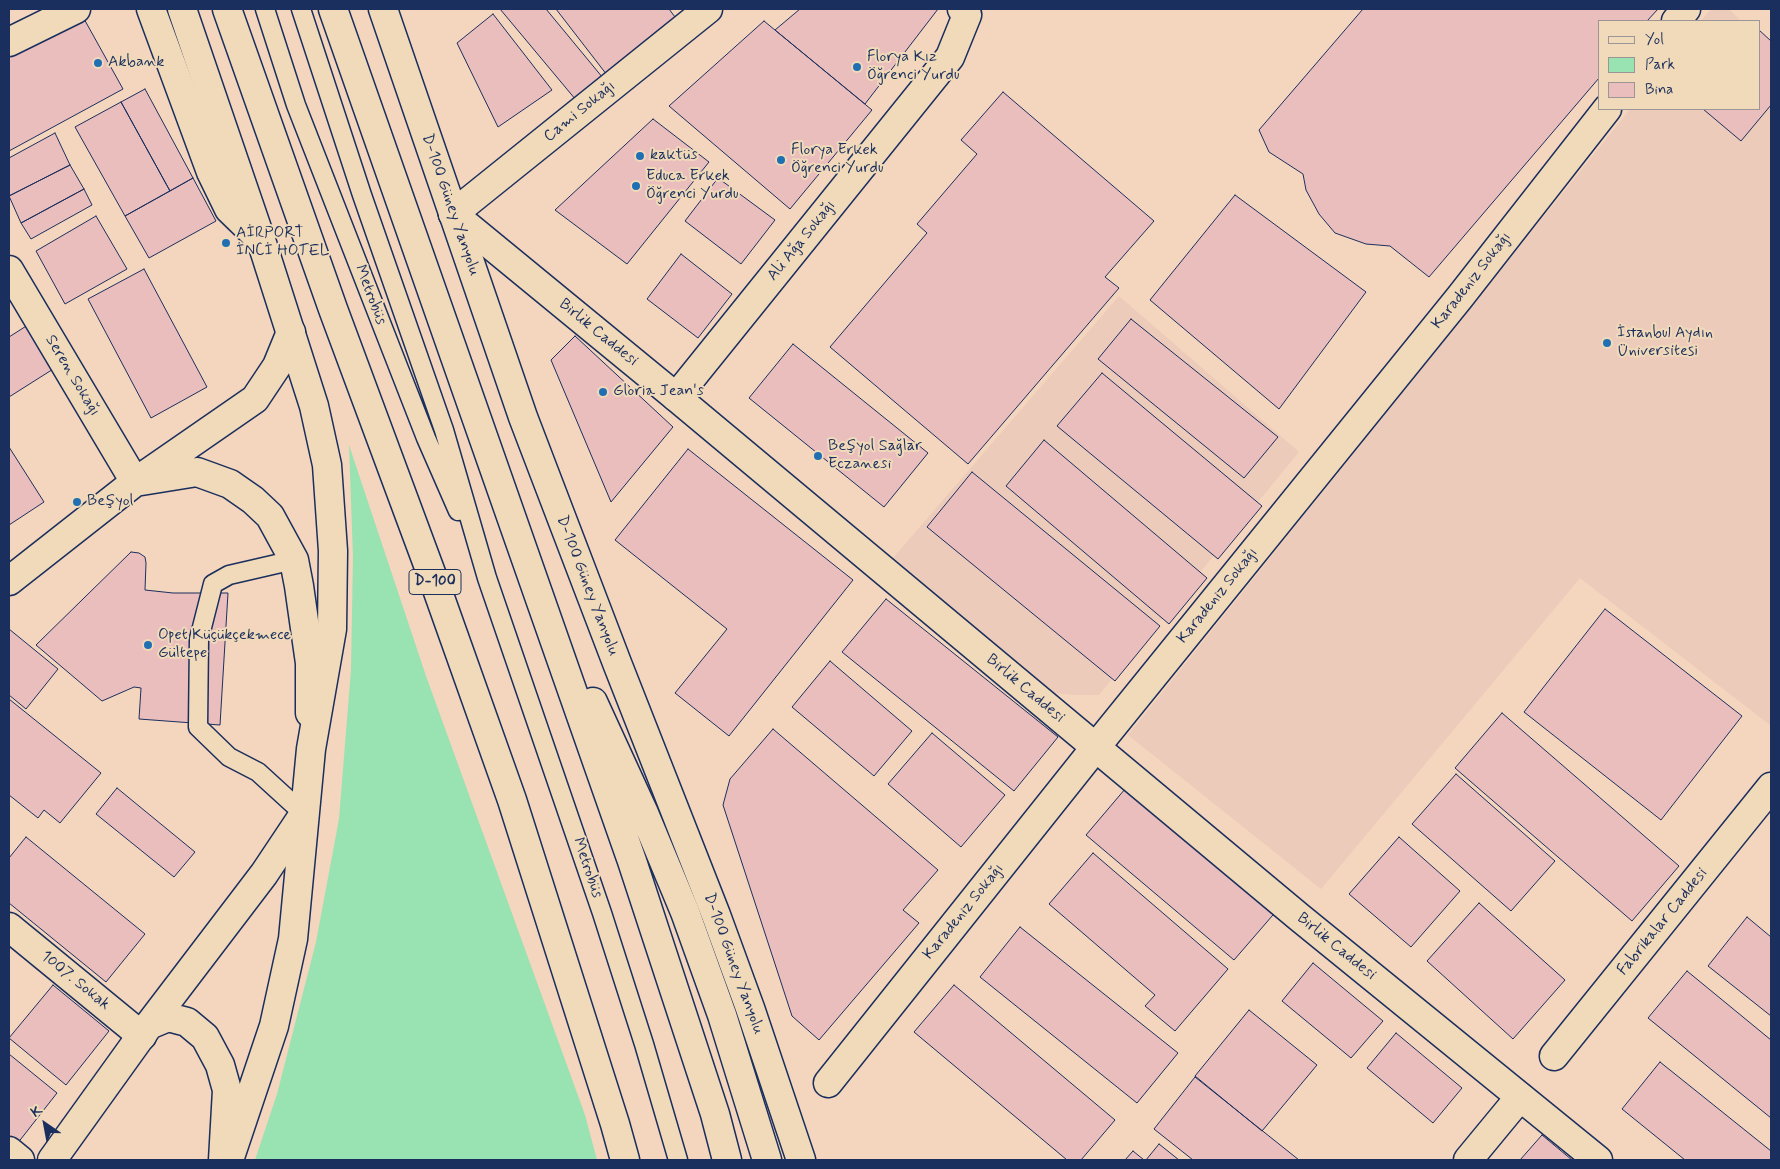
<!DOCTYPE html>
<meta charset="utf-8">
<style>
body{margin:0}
#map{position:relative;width:1780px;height:1169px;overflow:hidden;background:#f4d5bd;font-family:Mynerve,sans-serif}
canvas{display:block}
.frame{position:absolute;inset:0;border:10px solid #1b2f5e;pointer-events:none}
.legend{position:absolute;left:1598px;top:20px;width:162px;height:90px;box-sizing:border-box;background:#f1dab9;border:1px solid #9b9695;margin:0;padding:6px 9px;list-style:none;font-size:15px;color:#1b2f5e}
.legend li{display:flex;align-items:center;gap:10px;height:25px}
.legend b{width:25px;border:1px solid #9b9695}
.north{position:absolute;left:20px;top:1099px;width:50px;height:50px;-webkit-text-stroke:4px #f1dab9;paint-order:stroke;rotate:327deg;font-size:14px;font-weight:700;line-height:20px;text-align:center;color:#1b2f5e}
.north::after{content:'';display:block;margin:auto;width:18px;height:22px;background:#1b2f5e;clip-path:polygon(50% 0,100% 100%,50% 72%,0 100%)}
</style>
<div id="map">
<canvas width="1780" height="1169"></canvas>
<div class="frame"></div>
<ul class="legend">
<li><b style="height:6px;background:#f1dab9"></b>Yol</li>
<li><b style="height:14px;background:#99e2b2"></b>Park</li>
<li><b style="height:14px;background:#e9bebd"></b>Bina</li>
</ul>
<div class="north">K</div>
</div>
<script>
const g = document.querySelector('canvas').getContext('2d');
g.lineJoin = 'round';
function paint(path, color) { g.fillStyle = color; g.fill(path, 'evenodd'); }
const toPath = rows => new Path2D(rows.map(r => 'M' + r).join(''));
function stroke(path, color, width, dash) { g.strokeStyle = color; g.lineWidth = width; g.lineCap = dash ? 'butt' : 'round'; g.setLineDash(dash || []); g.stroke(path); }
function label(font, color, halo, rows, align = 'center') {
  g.font = font + ' Mynerve,sans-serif'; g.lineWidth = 4; g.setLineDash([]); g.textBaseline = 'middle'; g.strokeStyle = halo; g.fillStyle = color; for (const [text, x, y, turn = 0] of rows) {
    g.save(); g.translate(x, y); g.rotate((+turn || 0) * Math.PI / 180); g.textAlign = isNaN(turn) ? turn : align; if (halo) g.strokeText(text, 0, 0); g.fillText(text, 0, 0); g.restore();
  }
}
paint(toPath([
 [1711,9,1729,9,1741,21,1701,21],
 [1759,41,1771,54,1771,726,1580,578,1321,889,1128,735,1630,109,1759,109],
 [1119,296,1299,452,1099,695,1075,695,1050,693,893,558]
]), '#edcbbb');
paint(toPath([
 [349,445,426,676,585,1115,597,1160,255,1160,277,1094,316,942,339,819,351,670,353,557]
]), '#99e2b2');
const building = toPath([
 [500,9,546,9,603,78,576,100,500,9],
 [556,9,669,9,678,21,607,75,556,9],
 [800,9,938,9,865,104,775,30,800,9],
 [1363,9,1658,9,1647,21,1599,21,1599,78,1429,277,1390,246,1366,244,1335,233,1319,214,1306,190,1303,174,1269,152,1259,130,1363,9],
 [493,14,552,90,498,127,457,43,493,14],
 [83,17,123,89,9,151,9,57,83,17],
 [764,21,872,110,790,209,669,106,764,21],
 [1759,30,1771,41,1771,105,1741,141,1703,109,1759,109,1759,30],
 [145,89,193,178,170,191,121,102,145,89],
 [1003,92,1154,221,1105,277,1119,288,968,464,830,347,927,233,917,224,977,154,961,140,1003,92],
 [121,102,170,191,125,216,75,127,121,102],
 [653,119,709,162,627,264,555,210,653,119],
 [55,133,70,165,9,196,9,158,55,133],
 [70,165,84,189,21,223,9,196,70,165],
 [193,178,216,221,149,258,125,216,193,178],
 [718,178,775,220,741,264,685,221,718,178],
 [84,189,92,205,31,239,21,223,84,189],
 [1235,195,1366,292,1279,409,1150,300,1235,195],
 [96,216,127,269,65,304,36,251,96,216],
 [681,254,732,294,698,338,647,299,681,254],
 [144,269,207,387,151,418,88,299,144,269],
 [1131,319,1278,437,1244,478,1098,359,1131,319],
 [31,323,58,366,9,397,9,337,31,323],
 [575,336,673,427,611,502,551,360,575,336],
 [793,344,928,453,884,507,749,398,793,344],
 [1102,373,1262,506,1218,559,1057,426,1102,373],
 [1044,440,1207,578,1169,624,1006,486,1044,440],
 [9,447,44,502,9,525,9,447],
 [688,449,853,580,729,736,675,693,727,629,615,540,688,449],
 [972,472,1160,626,1115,681,927,527,972,472],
 [131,552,139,553,145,557,146,563,145,590,173,593,228,593,220,725,139,719,141,688,134,687,102,701,36,645,131,552],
 [886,599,1058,737,1014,791,842,652,886,599],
 [1605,609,1742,716,1661,820,1524,712,1605,609],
 [9,629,58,669,26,709,9,695,9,629],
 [830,661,912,731,874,776,792,707,830,661],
 [9,699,101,773,60,823,44,810,38,818,9,795,9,699],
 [1502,713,1679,866,1632,921,1455,768,1502,713],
 [773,729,938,870,903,910,919,923,819,1040,792,1016,723,805,730,779,773,729],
 [932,733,1005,795,961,847,888,784,932,733],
 [1456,774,1555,861,1511,911,1412,824,1456,774],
 [1131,782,1279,908,1234,960,1086,835,1131,782],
 [117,788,195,852,174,877,96,814,117,788],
 [26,837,145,934,106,982,9,903,9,858,26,837],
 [1399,837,1460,891,1411,947,1349,894,1399,837],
 [1093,853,1228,969,1175,1031,1145,1006,1155,995,1049,904,1093,853],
 [1479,903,1565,980,1513,1039,1427,961,1479,903],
 [1747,917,1771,937,1771,1016,1708,966,1747,917],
 [1020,927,1178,1053,1137,1103,980,977,1020,927],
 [1313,963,1383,1021,1351,1058,1282,1001,1313,963],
 [1687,971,1771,1040,1771,1118,1648,1018,1687,971],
 [53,985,109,1031,66,1085,9,1038,53,985],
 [954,985,1115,1120,1081,1160,1067,1160,914,1032,954,985],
 [1249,1010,1317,1065,1262,1131,1195,1076,1249,1010],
 [1396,1033,1462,1088,1433,1123,1367,1068,1396,1033],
 [9,1054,57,1093,17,1144,9,1137,9,1054],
 [1660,1062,1771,1151,1771,1160,1685,1160,1622,1109,1660,1062],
 [1195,1077,1299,1160,1193,1160,1154,1129,1195,1077],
 [1542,1135,1572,1160,1520,1160,1542,1135],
 [1159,1144,1179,1160,1146,1160,1159,1144],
 [1133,1151,1144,1160,1125,1160,1133,1151]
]);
paint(building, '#e9bebd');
stroke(building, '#1b2f5e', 1);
const lane = toPath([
 [265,9,296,105,426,438,458,511],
 [301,9,362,195,444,430,487,578,602,913,644,1044,678,1160],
 [294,560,229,575,213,584,199,639,198,727,229,757,258,772,304,814]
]);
const street = toPath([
 [151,9,211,172,229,209,261,240],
 [1676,21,1686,9],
 [9,42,76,9],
 [453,214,708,9],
 [9,270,135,482],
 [676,397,950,57,967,15,962,9],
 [9,927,142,1036],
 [1554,1056,1771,787],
 [828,1083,1095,748,1460,297,1607,109],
 [9,1151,20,1160],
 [1468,1160,1520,1097]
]);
const secondary = toPath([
 [453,214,676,397,1299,917,1598,1160],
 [135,482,197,472,230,484,253,500,270,516,294,560,299,586,310,663,310,713],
 [9,581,135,482,255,399,277,366,291,332],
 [149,1025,168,1017,187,1022,205,1037,220,1065,227,1090,223,1160],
 [52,1160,149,1025,264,874,304,814]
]);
const primary = toPath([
 [182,9,261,240,314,406,327,465,333,551,332,629,311,749,293,939,274,1026,229,1160],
 [383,9,523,417,617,663,716,915,750,1008,801,1160]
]);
const highway = toPath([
 [227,9,333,309,437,589,512,800,615,1124,625,1160],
 [333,9,632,861,715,1114,727,1160],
 [593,702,643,811,685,912,722,1015,767,1160]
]);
stroke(lane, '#1b2f5e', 21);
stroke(street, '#1b2f5e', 31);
stroke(secondary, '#1b2f5e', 31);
stroke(primary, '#1b2f5e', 31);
stroke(highway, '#1b2f5e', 31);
stroke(lane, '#f1dab9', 18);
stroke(street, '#f1dab9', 28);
stroke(secondary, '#f1dab9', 28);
stroke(primary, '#f1dab9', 28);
stroke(highway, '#f1dab9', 28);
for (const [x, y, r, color] of [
 [98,63,5,"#1f6fb2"],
 [857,67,5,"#1f6fb2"],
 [640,156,5,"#1f6fb2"],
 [781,160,5,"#1f6fb2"],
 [636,186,5,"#1f6fb2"],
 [226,243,5,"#1f6fb2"],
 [1607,343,5,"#1f6fb2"],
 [603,392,5,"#1f6fb2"],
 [818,456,5,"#1f6fb2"],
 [77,502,5,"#1f6fb2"],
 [148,645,5,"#1f6fb2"]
]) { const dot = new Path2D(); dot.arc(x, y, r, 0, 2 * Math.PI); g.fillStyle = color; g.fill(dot); stroke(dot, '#f1dab9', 2); }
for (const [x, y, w] of [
 [435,582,52]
]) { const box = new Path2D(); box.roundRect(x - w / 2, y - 12.5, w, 25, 4); g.fillStyle = '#f1dab9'; g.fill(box); stroke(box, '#1b2f5e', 1); }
label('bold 15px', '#1b2f5e', null, [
 ["D-100",435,582]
]);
label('16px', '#1b2f5e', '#f1dab9', [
 ["Florya Kız",867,58],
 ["Öğrenci Yurdu",867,76],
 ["Akbank",108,63],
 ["Florya Erkek",791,151],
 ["Öğrenci Yurdu",791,169],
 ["kaktüs",650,156],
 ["Educa Erkek",646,177],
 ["Öğrenci Yurdu",646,195],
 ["AİRPORT",236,234],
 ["İNCİ HOTEL",236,252],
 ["İstanbul Aydın",1617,334],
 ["Üniversitesi",1617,352],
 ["Gloria Jean's",613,392],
 ["Beşyol Sağlar",828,447],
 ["Eczanesi",828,465],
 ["Beşyol",87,502],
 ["Opet Küçükçekmece",158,636],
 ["Gültepe",158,654]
], 'left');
label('16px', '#1b2f5e', '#f1dab9', [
 ["Cami Sokağı",580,112,-39],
 ["D-100 Güney Yanyolu",450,205,71],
 ["Ali Ağa Sokağı",802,241,-51],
 ["Karadeniz Sokağı",1472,281,-52],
 ["Metrobüs",370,295,69],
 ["Birlik Caddesi",598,333,39],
 ["Seren Sokağı",72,376,59],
 ["D-100 Güney Yanyolu",587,586,69],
 ["Karadeniz Sokağı",1218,596,-51],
 ["Birlik Caddesi",1025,689,40],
 ["Metrobüs",587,868,71],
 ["Karadeniz Sokağı",964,912,-51],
 ["Fabrikalar Caddesi",1663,922,-51],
 ["Birlik Caddesi",1336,947,39],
 ["D-100 Güney Yanyolu",733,964,70],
 ["1007. Sokak",75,981,39]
]);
</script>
